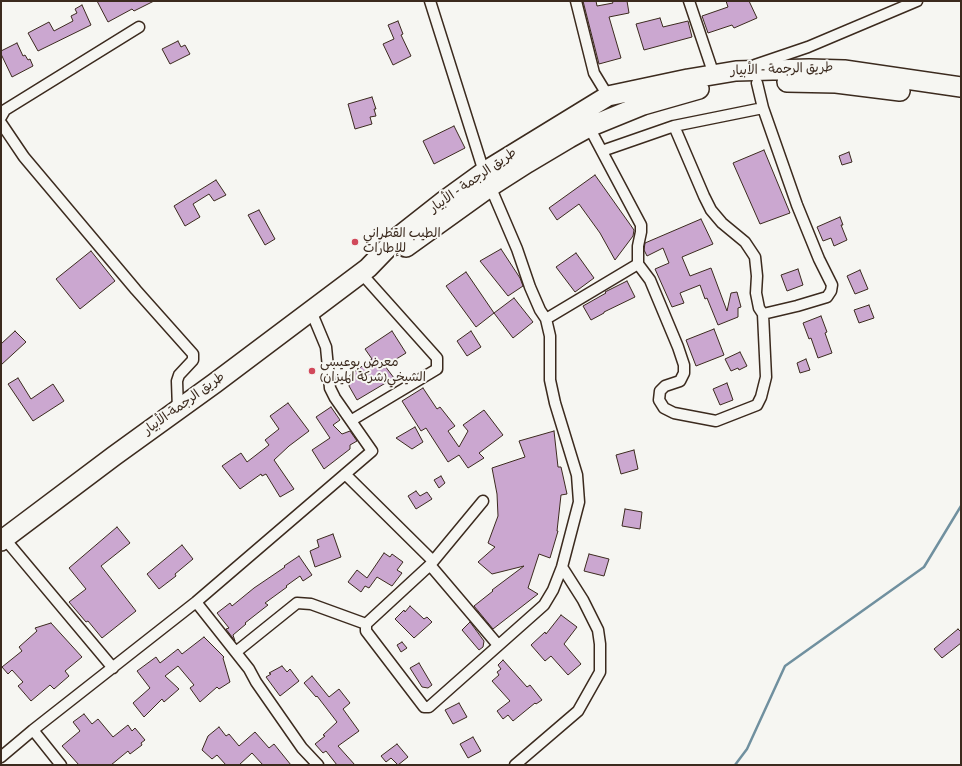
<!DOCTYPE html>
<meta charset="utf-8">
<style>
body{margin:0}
#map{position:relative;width:962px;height:766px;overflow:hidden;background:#f6f6f2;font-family:Dekko,sans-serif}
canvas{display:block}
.frame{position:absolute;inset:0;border:2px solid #3b2a1e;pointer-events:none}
</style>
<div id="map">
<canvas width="962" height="766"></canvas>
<div class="frame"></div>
</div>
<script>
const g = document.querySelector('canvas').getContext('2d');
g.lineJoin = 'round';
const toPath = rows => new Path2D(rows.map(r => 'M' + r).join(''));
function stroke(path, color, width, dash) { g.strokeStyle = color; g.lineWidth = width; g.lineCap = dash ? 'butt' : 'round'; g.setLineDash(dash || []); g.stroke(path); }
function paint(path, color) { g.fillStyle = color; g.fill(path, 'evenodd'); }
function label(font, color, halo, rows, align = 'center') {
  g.font = font + ' Dekko,"Playpen Sans Arabic",sans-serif'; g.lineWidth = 4; g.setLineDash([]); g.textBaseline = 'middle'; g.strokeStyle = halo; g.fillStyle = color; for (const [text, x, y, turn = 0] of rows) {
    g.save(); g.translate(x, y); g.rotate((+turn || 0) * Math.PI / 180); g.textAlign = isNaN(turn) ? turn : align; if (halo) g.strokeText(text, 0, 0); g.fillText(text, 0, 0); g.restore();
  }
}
stroke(toPath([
 [735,765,747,749,785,666,924,567,961,506]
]), '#70909f', 2.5);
const building = toPath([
 [97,1,154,1,134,11,132,9,108,22,97,1],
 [583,1,596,1,597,6,613,3,612,1,627,1,629,13,609,17,621,58,599,64,583,1],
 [726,1,749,1,757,18,734,28,732,25,708,33,702,16,728,7,726,1],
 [82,5,91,25,38,51,28,33,49,22,54,31,73,21,71,16,77,13,75,9,82,5],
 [660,18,663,27,688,21,692,37,644,50,636,24,660,18],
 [398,21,403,34,401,35,411,56,393,65,383,44,394,39,388,25,398,21],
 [178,41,181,47,185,45,190,54,170,64,162,49,178,41],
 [17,43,23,56,25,55,28,60,30,59,33,66,12,77,1,54,1,51,17,43],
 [372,97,376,109,374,109,376,116,370,117,372,124,355,129,348,104,372,97],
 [454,126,465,148,434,164,423,141,454,126],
 [764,150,790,213,760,224,733,163,764,150],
 [849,152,852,162,842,165,839,156,849,152],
 [595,175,634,230,633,236,615,260,600,233,579,204,557,220,549,208,595,175],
 [216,180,226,195,214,201,209,194,193,204,200,217,185,226,174,206,216,180],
 [259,210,275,239,265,245,248,215,259,210],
 [840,217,843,225,841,225,847,240,834,246,831,238,823,241,817,227,840,217],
 [701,219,713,244,682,257,690,276,711,268,727,311,731,293,737,292,741,307,738,308,738,317,718,325,707,298,705,299,700,285,680,293,684,303,672,307,655,269,669,263,663,248,647,256,644,250,645,243,701,219],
 [501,249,520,278,523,286,508,296,480,261,501,249],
 [91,251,115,281,80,309,56,279,91,251],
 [576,253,594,278,575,292,556,267,576,253],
 [798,269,803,285,787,291,781,275,798,269],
 [860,270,868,289,855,294,847,276,860,270],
 [466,272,494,313,476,327,446,286,466,272],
 [627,281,635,297,604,312,604,313,591,320,583,306,606,293,605,292,627,281],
 [514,298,533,322,513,338,494,313,514,298],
 [869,305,874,318,859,323,854,310,869,305],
 [821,316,827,332,825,333,832,353,818,358,811,338,809,339,803,323,821,316],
 [714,329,724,355,696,366,686,340,714,329],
 [15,331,26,342,1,365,1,344,15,331],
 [392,331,406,353,385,366,394,378,357,400,349,386,350,375,372,359,365,349,392,331],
 [471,331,481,347,467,356,457,341,471,331],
 [740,352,747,366,739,370,738,368,731,371,725,359,740,352],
 [806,359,810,370,800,373,797,363,806,359],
 [18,378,31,399,53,384,64,401,33,421,8,384,18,378],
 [727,383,733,400,720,405,713,389,727,383],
 [423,388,437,409,440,407,455,426,448,431,459,447,468,431,463,425,484,410,503,435,479,453,484,458,468,468,459,455,448,462,426,428,421,431,402,401,423,388],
 [288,403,309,431,289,446,274,460,294,489,280,497,266,474,262,476,261,474,240,489,222,466,241,453,247,462,269,445,265,440,279,429,270,416,288,403],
 [331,407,340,420,333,425,342,434,350,431,357,441,350,445,350,449,324,469,312,450,330,438,316,417,331,407],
 [415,427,423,442,412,449,396,438,415,427],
 [554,431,558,467,561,467,567,494,561,495,557,531,558,531,550,558,539,554,528,588,538,594,493,629,474,606,493,591,492,590,524,566,492,574,478,562,495,547,488,543,498,516,497,494,492,468,525,457,519,441,554,431],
 [634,450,638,469,621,474,616,455,634,450],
 [441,476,445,483,439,488,434,480,441,476],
 [416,491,420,496,427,492,432,499,416,509,408,496,416,491],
 [625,509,642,512,640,529,622,526,625,509],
 [117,527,130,543,101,566,136,611,102,638,88,621,86,622,69,602,86,589,69,568,117,527],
 [333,534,341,557,315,567,310,551,319,547,317,540,333,534],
 [182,545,193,559,175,574,176,576,159,589,147,574,182,545],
 [384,553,390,557,392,554,403,562,397,570,402,573,392,586,377,577,369,588,365,586,361,592,348,582,357,570,367,578,384,553],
 [589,554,609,559,604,576,584,571,589,554],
 [299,556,312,575,303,581,300,576,286,586,287,587,265,603,268,605,245,623,246,624,233,635,235,641,226,629,229,628,217,613,230,603,232,606,254,588,285,567,284,566,299,556],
 [410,606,424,619,427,617,432,622,414,638,395,619,404,610,405,612,410,606],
 [561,615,577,627,564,644,581,664,568,675,551,656,545,661,531,645,545,632,546,634,561,615],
 [470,622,484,641,483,647,479,650,462,630,470,622],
 [51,623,82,657,65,671,69,676,54,689,50,685,31,701,18,686,23,682,12,670,8,674,2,667,22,651,19,647,37,631,35,628,51,623],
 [958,629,961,632,961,643,942,658,934,649,958,629],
 [204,637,224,657,223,658,230,682,219,689,217,687,200,702,190,688,194,685,178,666,165,676,179,689,164,702,162,699,144,717,133,703,150,688,137,671,156,657,160,663,178,649,182,654,204,637],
 [402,642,407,648,401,652,397,645,402,642],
 [503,660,527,687,530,685,542,700,536,704,535,703,513,721,508,715,503,719,497,711,510,701,492,681,499,675,497,672,501,669,498,665,503,660],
 [419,663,432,685,428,688,422,687,410,668,419,663],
 [282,666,287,672,290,669,299,681,280,696,266,677,271,674,269,673,282,666],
 [312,676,329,697,339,689,350,703,343,709,359,731,338,746,355,765,337,765,326,751,323,753,315,744,325,736,323,735,337,722,317,696,316,697,304,683,312,676],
 [459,703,467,717,453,724,445,710,459,703],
 [84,714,92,724,98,719,113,737,128,725,132,731,135,728,145,740,141,743,142,745,130,754,128,751,111,765,79,765,62,746,80,731,73,722,84,714],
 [219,727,226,736,229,734,239,746,255,732,269,748,274,744,291,765,263,765,252,753,239,765,226,765,217,755,212,759,202,750,208,736,219,727],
 [473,737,481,751,468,758,460,744,473,737],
 [397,744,408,757,398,765,391,758,386,762,381,756,397,744]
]);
paint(building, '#cba7d0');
stroke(building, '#3b2a1e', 1);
const street = toPath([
 [430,1,484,172,517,249,530,287,540,310,546,319,550,336,550,380,555,403,577,475,579,502,562,567,553,590,544,605,429,707,424,707,366,631,366,624,430,565,483,501],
 [576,1,594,73,608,96],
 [689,1,714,75],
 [755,65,808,47,917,1],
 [1,117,5,110,139,27],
 [1,123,24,157,136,290,193,354,193,360,179,375,177,381,178,410],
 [674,126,704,196,711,210,722,223,745,242,755,257,757,276,756,293,759,308,763,314,797,306,827,297,831,291,832,285,819,259,797,205,763,108,757,83],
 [602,151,674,126,763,108],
 [638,264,650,280,678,347,684,365,684,373,680,381,665,386,660,391,659,400,664,408,674,413,716,421,757,405,761,397,766,377,763,314],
 [546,319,638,264,638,246,641,232,641,225,589,127],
 [352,420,437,369,437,358,361,273],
 [345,474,433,561],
 [4,538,113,668],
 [430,565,498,645],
 [196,602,249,669,256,682,302,748,318,765],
 [236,652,297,603,311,604,366,624],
 [33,730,61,765],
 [1,757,33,730,196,602,372,451,335,398,330,388,326,347,311,311],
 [515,765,578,711,600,672,600,644,598,630,583,600,562,567]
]);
const highway = toPath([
 [787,82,836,83,900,91],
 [406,247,491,186,527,163,569,138,589,127,643,105,699,89],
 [1,541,114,456,215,383,368,268,397,238,444,201,484,172,608,96,688,79,736,71,809,69,844,70,961,87]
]);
stroke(street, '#3b2a1e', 13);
stroke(highway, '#3b2a1e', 22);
stroke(street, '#f6f6f2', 10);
stroke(highway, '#f6f6f2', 19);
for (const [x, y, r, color] of [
 [355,242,4,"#d1495b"],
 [312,371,4,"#d1495b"]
]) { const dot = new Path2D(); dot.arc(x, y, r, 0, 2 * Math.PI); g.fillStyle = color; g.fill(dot); stroke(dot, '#f6f6f2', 1.5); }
label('13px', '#3b2a1e', '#f6f6f2', [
 ["طريق الرجمة - الأبيار",782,71,-2],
 ["طريق الرجمة - الأبيار",474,182,-35],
 ["طريق الرجمة-الأبيار",185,405,-36]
]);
label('13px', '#3b2a1e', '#f6f6f2', [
 ["الطيب القطراني",363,235],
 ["للإطارات",363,250],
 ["معرض بوعيسى",320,364],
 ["الشيخي(شركة الميزان)",320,379]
], 'left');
</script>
